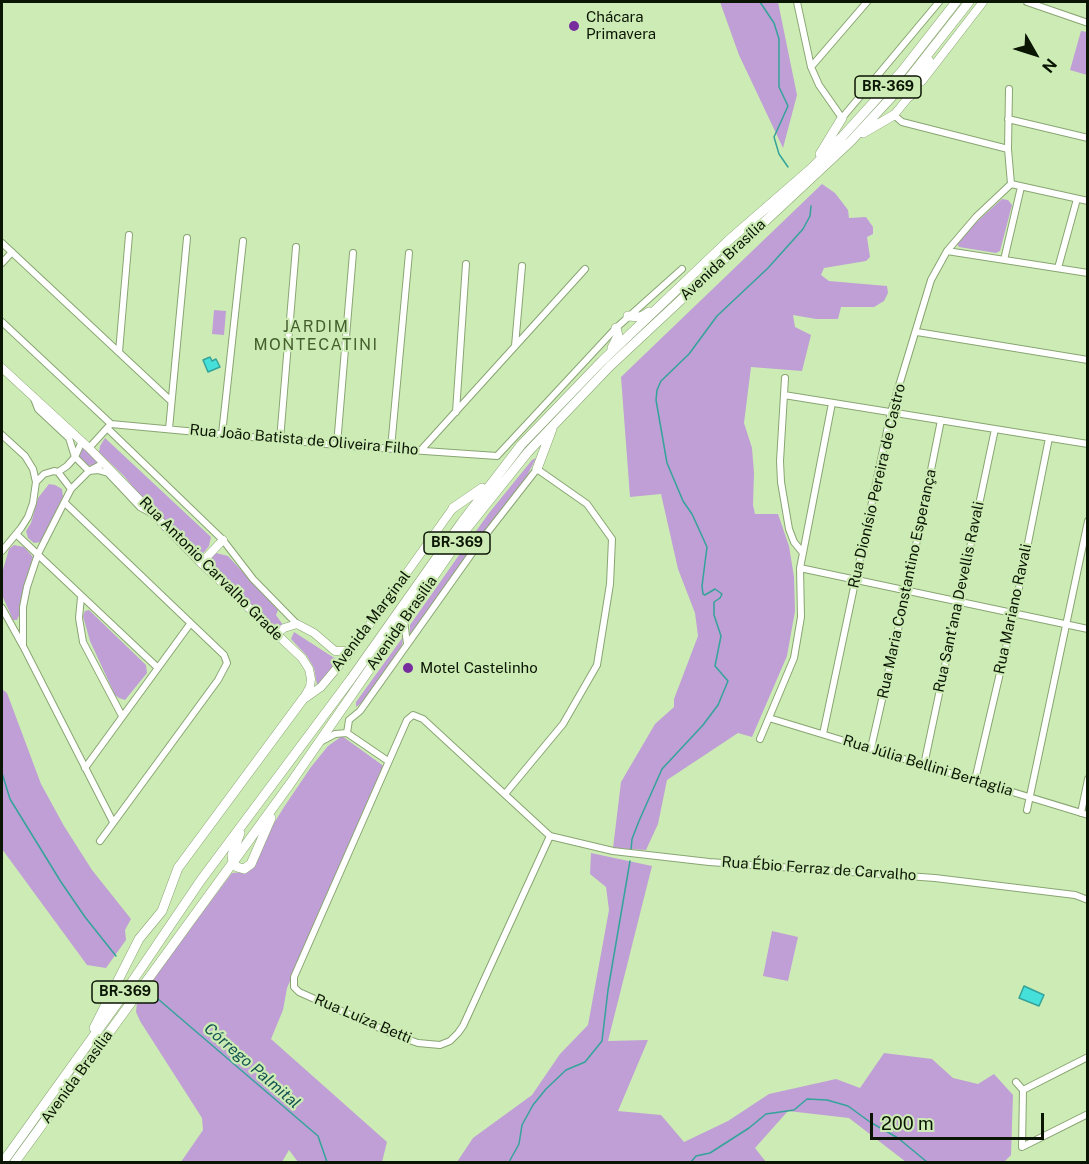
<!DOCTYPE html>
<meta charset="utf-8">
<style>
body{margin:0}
#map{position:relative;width:1089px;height:1164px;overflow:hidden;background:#cdecb5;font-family:"Public Sans",sans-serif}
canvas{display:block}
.frame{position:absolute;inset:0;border:3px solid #0b1503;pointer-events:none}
.north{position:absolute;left:1005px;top:24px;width:60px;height:60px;-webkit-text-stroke:4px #cdecb5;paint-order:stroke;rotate:129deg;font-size:16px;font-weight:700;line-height:24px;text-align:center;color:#0b1503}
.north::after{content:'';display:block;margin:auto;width:21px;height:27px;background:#0b1503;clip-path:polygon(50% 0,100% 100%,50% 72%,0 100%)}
.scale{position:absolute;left:870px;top:1113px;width:174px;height:27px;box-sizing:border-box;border:3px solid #0b1503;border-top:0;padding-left:8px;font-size:18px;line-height:21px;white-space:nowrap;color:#0b1503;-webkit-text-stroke:4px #cdecb5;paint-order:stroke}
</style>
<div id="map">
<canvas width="1089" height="1164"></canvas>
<div class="frame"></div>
<div class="north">N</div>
<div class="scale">200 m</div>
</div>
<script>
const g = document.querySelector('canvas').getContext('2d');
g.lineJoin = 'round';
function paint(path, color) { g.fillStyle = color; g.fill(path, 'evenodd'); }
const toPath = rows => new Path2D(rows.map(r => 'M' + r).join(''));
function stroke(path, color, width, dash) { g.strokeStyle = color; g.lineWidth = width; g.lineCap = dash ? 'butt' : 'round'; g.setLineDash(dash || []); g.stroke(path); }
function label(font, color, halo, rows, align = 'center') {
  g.font = font + ' "Public Sans",sans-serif'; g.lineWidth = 4.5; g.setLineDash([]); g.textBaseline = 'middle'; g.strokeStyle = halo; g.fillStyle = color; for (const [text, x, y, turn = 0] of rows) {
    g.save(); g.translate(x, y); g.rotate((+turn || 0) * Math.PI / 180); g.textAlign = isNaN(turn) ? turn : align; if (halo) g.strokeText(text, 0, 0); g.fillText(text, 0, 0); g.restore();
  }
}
paint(toPath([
 [720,2,778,2,797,95,783,148,739,55],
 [1081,31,1087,32,1087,75,1070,70],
 [822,184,835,193,848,210,849,218,866,217,873,227,873,234,867,237,870,257,866,261,824,268,821,275,829,281,887,286,888,293,884,301,874,307,841,307,838,319,816,319,793,315,795,327,811,335,802,371,751,367,744,423,752,448,754,473,753,505,755,514,778,514,789,546,794,577,795,611,787,656,752,737,738,733,667,780,658,824,646,850,613,848,621,782,655,724,674,707,674,699,698,636,695,613,678,569,661,494,630,497,621,377],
 [1002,199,1008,200,1012,205,1000,251,996,253,959,247,957,243,959,238],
 [214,310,226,311,224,335,212,334],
 [105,438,211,537,209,546,201,556,199,557,158,517,124,476,99,452,100,446],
 [81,448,86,450,98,463,94,466,86,465,79,457],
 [536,458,527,476,410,634,410,625,457,558,489,513,532,460],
 [49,484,55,485,62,489,63,497,41,542,34,543,28,538,26,531,31,523,38,498],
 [14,545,24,547,33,557,23,589,21,611,17,620,13,620,2,595,2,573,9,549],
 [216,553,228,556,278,610,276,615,283,625,280,628,276,627,254,611,213,570,211,558],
 [89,610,146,665,147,673,125,700,119,698,115,695,90,641,83,616,85,611],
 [294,632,339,661,317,685,314,668,307,656,291,639],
 [403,637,402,645,363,702,356,707,356,702],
 [2,689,7,693,41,784,64,826,92,870,131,919,125,930,126,940,106,968,87,965,2,849],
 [342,736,385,767,287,988,283,1010,271,1039,387,1142,382,1162,298,1162,289,1150,282,1162,181,1162,203,1130,202,1118,140,1021,136,1012,137,1002,142,993,232,873,244,872,284,807,311,767,328,746],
 [591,853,652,866,608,1041,648,1040,618,1111,661,1115,684,1142,728,1121,769,1094,836,1079,860,1088,884,1053,932,1059,953,1078,978,1084,994,1074,1013,1095,1011,1155,1004,1162,906,1162,849,1118,788,1111,755,1148,766,1162,457,1162,473,1138,532,1095,560,1054,588,1025,609,910,606,887,590,874],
 [772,931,798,937,788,981,763,976]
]), '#bf9fd5');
const water = toPath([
 [210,357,212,361,216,359,220,367,208,372,203,360,210,357],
 [1024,986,1044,995,1039,1006,1019,998,1024,986]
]);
paint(water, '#46e0db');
stroke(water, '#34a39a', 1.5);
stroke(toPath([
 [760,2,774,23,779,39,779,87,788,106,774,137,779,154,788,167],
 [2,773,10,799,61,882,85,917,116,956],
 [631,850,632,839,639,821,662,769,703,725,718,705,728,681,715,666,721,636,714,615,714,602,720,598,722,594,715,589,705,595,703,594,702,586,707,547,692,514,683,501,667,463,656,400,657,390,661,381,689,354,717,316,768,268,803,229,810,216,811,206],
 [151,993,318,1136,327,1162],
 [509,1162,519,1144,522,1125,533,1105,546,1089,566,1070,585,1062,602,1041,608,990,630,861],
 [691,1162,696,1156,710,1153,749,1128,766,1114,794,1110,807,1099,827,1100,848,1106,870,1122,898,1138,927,1162]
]), '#34a39a', 1.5);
const minor = toPath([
 [797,2,811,67,819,85,842,118,939,2],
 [1027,2,1088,23],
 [811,67,867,2],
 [894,115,902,122,1008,149],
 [1008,119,1088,138],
 [1011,184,1088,201],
 [2,243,171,401],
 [947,251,1088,273],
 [1004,260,1021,187],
 [2,263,12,252],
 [1058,268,1077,199],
 [2,322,111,424],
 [917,332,1088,360],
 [515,346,522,266],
 [119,352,129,235],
 [784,395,1088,444],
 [33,396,38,409,69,438,75,457,89,471,98,470,108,473,140,507,151,513],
 [456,412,466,264],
 [111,424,337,445,497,456,616,328,682,269],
 [107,428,223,540,253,579,297,624],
 [169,429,187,238],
 [222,434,243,241],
 [2,435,25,456,33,469,36,482,33,503,28,517,21,528,2,551],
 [280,440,296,247],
 [337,445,353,253],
 [89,448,109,426],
 [391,448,409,253],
 [421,450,585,269],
 [58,472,71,489],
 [36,482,44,474,54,471,58,472,67,466,75,457,82,441],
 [65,503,224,655,227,663,218,680,100,841],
 [16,534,158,668],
 [803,553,832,403],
 [800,568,1088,629],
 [81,597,79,618,83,642,122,716],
 [2,608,23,646,113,822],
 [404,620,407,644],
 [23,645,23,607,27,587,38,554,71,489,89,471,104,463],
 [769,718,1088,815],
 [347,733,349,720,360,711,480,542,537,469,587,504,612,539,610,584,597,665,563,724,505,794],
 [823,734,891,412,931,280,947,251,976,217,1011,184,1008,149,1009,89],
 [760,739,794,658,801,617,800,568,803,553,794,542,789,529,781,482,780,461,785,378],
 [322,741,335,734,347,733,388,761],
 [871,748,907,590,941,420],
 [924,765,995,429],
 [85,768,190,624],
 [975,780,1014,613,1049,438],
 [1027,810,1088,521],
 [1081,813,1088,779],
 [550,836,463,1026,458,1033,450,1041,440,1045,418,1043,395,1035,299,992,294,987,294,977,407,720,413,715,423,719,550,836,613,851,709,862,935,878,1075,895,1088,900],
 [1016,1082,1023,1090,1022,1147,1088,1114],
 [1023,1090,1088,1057]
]);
const major = toPath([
 [922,81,983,2],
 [894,115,912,93],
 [2,368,89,448,201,563,302,658,309,669,311,679,310,687,303,699],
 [201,563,223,540],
 [276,634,284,628,297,624,314,633,335,651,351,651],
 [304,699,321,687,351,651,453,508]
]);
const highway = toPath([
 [910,96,929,61],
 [863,133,894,115],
 [820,154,842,118],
 [628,316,641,317,649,312],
 [612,348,618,336,616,328],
 [537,469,552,429],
 [453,508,482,488],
 [240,833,232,855,233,862,237,867,244,869,251,864,271,818],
 [94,1028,139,939,162,911,178,868,303,699],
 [3,1162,121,998,201,880,351,679,462,522,521,445,602,361,729,240,813,167,842,137,902,71,956,2],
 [15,1162,290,784,468,527,528,452,609,367,851,141,910,77,969,2]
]);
stroke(minor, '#89a572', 8);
stroke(major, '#89a572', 9);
stroke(highway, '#89a572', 10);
stroke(minor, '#fff', 6);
stroke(major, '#fff', 8);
stroke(highway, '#fff', 9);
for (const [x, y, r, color] of [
 [574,26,6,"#782d9f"],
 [408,668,6,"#782d9f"]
]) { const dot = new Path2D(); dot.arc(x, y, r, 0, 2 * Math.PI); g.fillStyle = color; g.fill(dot); stroke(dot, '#cdecb5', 2); }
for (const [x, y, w] of [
 [888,87,66],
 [457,543,66],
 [125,992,66]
]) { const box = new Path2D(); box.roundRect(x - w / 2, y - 11, w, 22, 4.5); g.fillStyle = '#cdecb5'; g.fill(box); stroke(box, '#0b1503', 1.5); }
label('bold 14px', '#0b1503', null, [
 ["BR-369",888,87],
 ["BR-369",457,543],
 ["BR-369",125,992]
]);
label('15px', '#0b1503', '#cdecb5', [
 ["Chácara",586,17],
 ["Primavera",586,34],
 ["Motel Castelinho",420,668]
], 'left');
label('15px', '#0b1503', '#cdecb5', [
 ["Avenida Brasília",723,260,-43],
 ["Rua João Batista de Oliveira Filho",304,440,5],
 ["Rua Dionísio Pereira de Castro",877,486,-77],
 ["Rua Antonio Carvalho Grade",211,569,45],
 ["Rua Maria Constantino Esperança",907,584,-78],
 ["Rua Sant'ana Devellis Ravali",959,597,-78],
 ["Rua Mariano Ravali",1013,609,-78],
 ["Avenida Marginal",371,621,-53],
 ["Avenida Brasília",402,623,-55],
 ["Rua Júlia Bellini Bertaglia",928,766,17],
 ["Rua Ébio Ferraz de Carvalho",819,869,4],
 ["Rua Luíza Betti",363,1019,23],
 ["Avenida Brasília",77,1077,-54]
]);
g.letterSpacing = '1.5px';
label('16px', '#455f2e', '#cdecb5', [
 ["JARDIM",316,327],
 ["MONTECATINI",316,345]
]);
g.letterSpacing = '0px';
label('italic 16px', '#135351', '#cdecb5', [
 ["Córrego Palmital",252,1066,41]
]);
</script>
